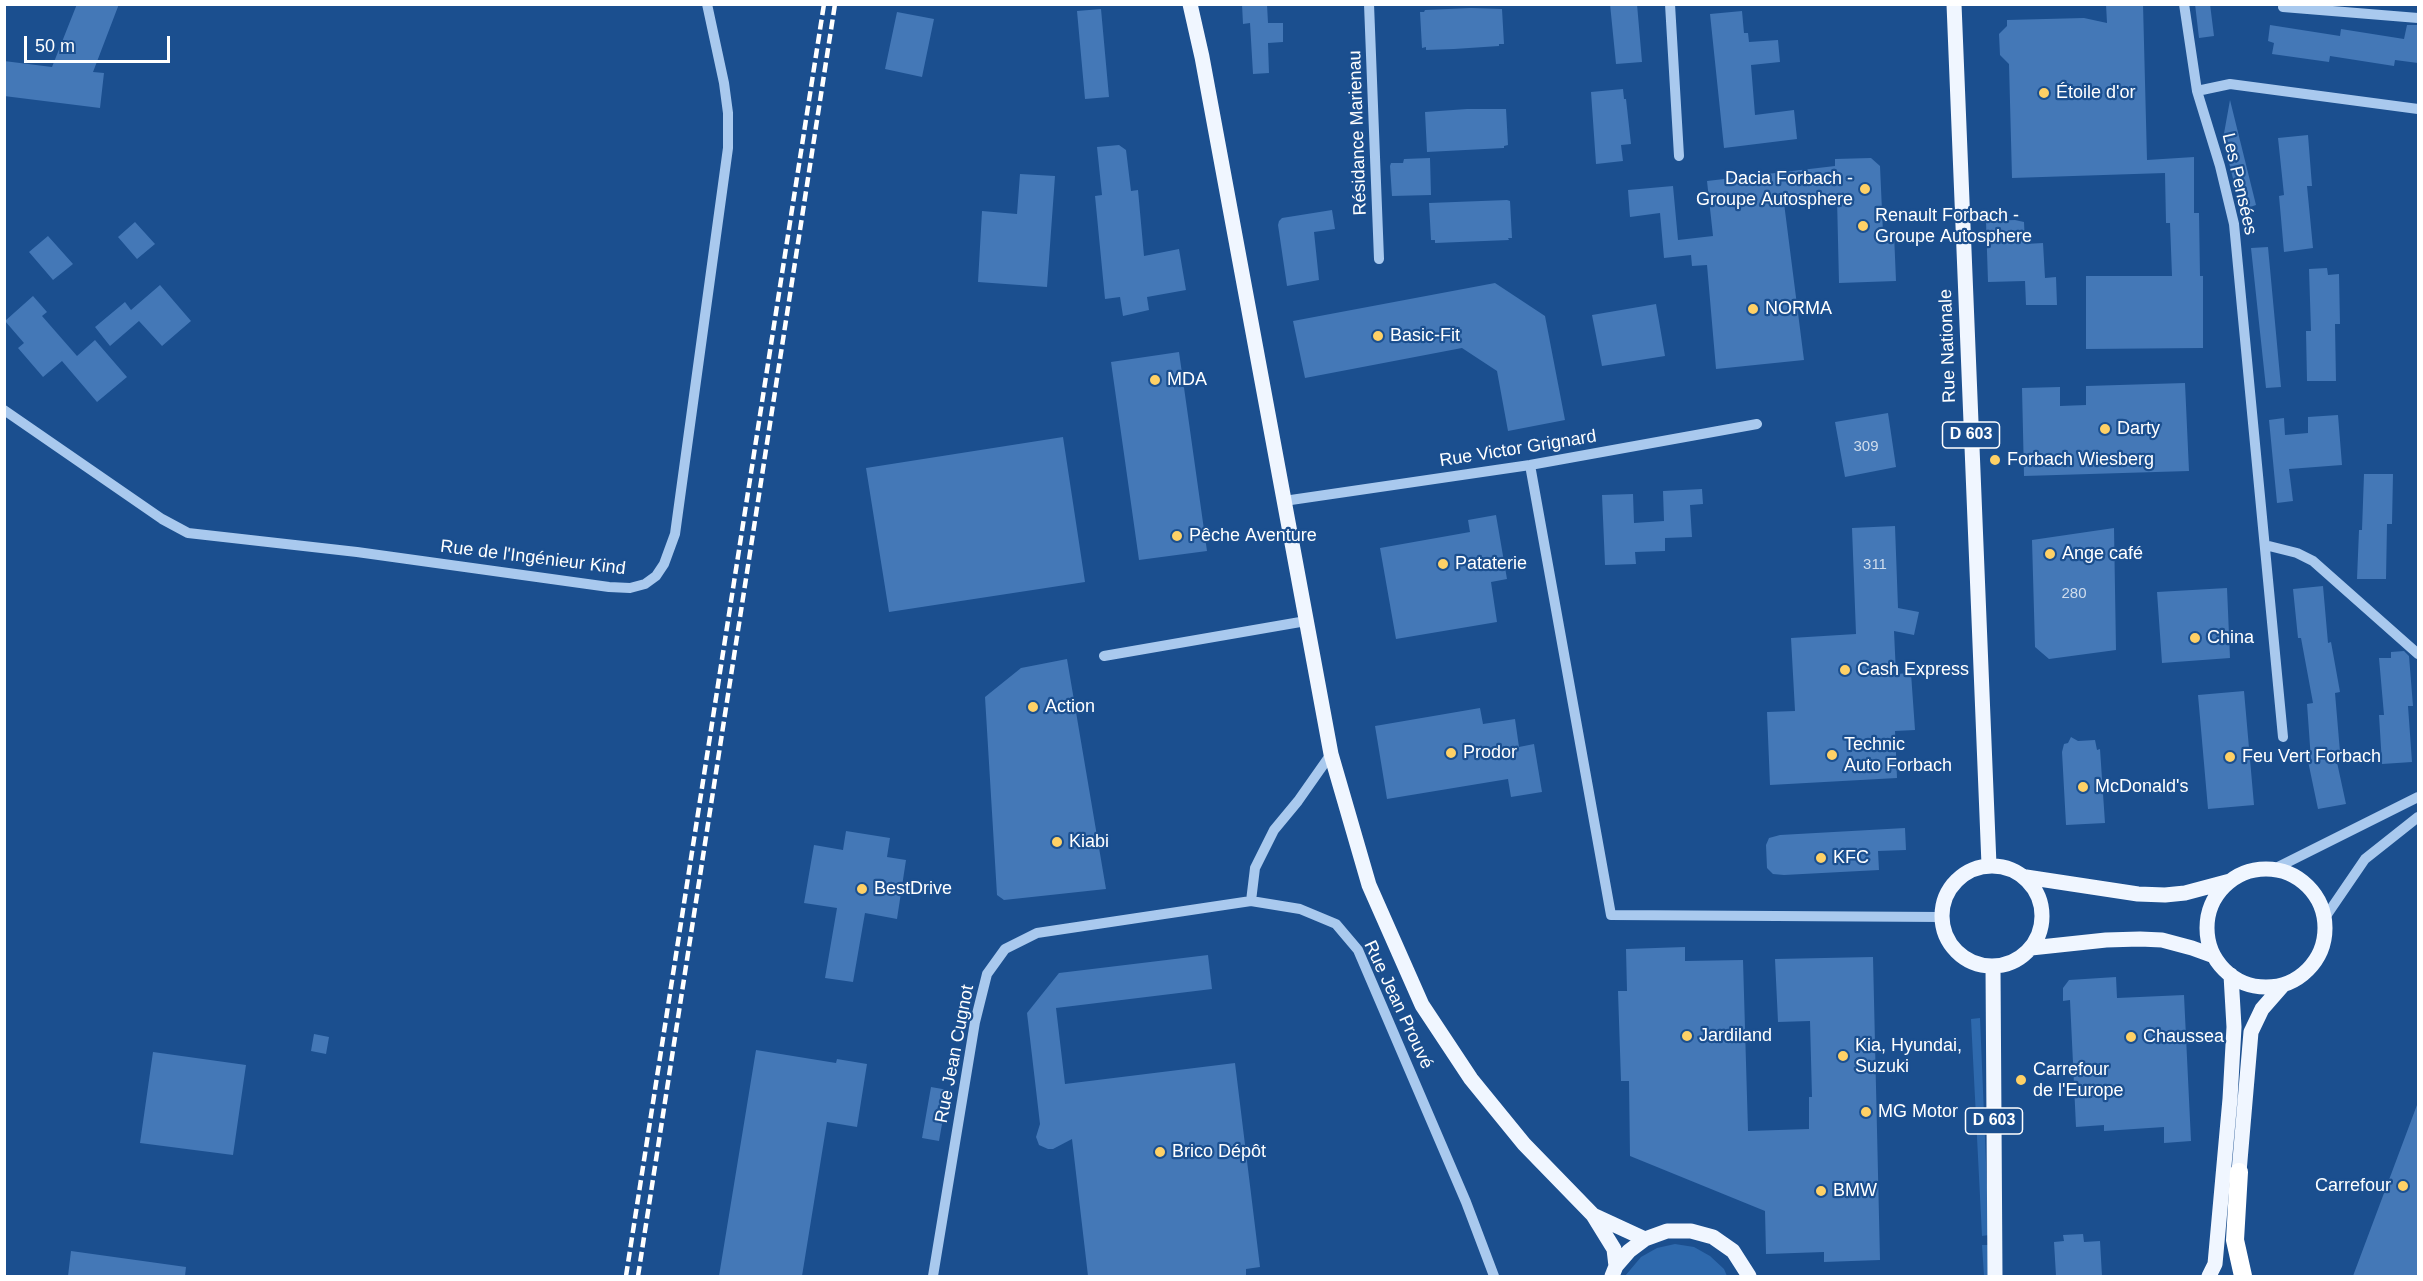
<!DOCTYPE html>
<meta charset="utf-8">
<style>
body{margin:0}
#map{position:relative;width:2423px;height:1281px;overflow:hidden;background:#1b4f8f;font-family:Arial,sans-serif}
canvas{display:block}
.frame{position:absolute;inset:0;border:6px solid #fff;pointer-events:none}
.scale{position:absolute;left:24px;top:36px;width:146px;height:27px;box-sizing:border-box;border:3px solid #fff;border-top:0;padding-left:8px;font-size:18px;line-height:21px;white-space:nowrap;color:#fff;-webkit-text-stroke:4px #1b4f8f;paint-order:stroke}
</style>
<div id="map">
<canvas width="2423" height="1281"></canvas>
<div class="frame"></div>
<div class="scale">50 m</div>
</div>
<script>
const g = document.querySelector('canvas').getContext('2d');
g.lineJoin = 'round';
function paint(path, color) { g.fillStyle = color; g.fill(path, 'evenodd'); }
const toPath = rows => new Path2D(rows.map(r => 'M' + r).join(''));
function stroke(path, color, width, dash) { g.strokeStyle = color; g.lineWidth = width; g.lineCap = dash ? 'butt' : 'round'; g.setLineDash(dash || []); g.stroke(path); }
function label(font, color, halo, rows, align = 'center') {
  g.font = font + ' Arial,sans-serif'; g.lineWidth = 4.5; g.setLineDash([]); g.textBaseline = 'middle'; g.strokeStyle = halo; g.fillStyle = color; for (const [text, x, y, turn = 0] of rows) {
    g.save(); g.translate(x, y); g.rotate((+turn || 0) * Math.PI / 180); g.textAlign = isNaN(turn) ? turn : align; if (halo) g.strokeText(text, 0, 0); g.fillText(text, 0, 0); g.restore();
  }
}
paint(toPath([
 [1980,1018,1989,1235,1982,1236,1971,1019],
 [1675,1244,1694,1247,1710,1256,1724,1269,1727,1276,1625,1276,1641,1257,1657,1248],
 [1982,1245,1988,1245,1988,1276,1984,1276]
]), '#2e69ad');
paint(toPath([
 [77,4,119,4,93,72,104,73,100,108,4,96,4,61,52,67],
 [1242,4,1267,4,1268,23,1283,23,1283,42,1268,43,1269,73,1253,74,1250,23,1243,24],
 [1610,4,1637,4,1642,62,1616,64],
 [2106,4,2143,4,2147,160,2194,157,2194,213,2199,213,2200,276,2203,276,2203,348,2086,349,2086,276,2172,276,2170,223,2166,223,2165,173,2012,178,2009,64,2000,55,1999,34,2007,26,2007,20,2084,18,2107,23],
 [2195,4,2210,4,2214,36,2199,38],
 [1471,8,1502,9,1504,44,1499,44,1499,46,1454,49,1426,50,1426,47,1422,48,1420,12,1424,12,1425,10],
 [1101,9,1109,97,1085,99,1077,11],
 [1742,11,1744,33,1748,33,1749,42,1778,40,1780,62,1751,65,1755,115,1794,110,1797,139,1724,148,1710,14],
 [897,12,934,19,922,77,885,69],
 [2270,25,2340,36,2341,29,2404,39,2407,25,2418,25,2418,63,2395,60,2394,66,2330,56,2329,62,2272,54,2274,43,2268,41],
 [1623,89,1624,99,1626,99,1631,144,1621,145,1623,161,1596,164,1591,92],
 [2230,100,2256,205,2241,210,2223,139],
 [1467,109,1506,109,1508,145,1504,146,1504,148,1427,152,1425,112],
 [2308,135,2312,186,2307,186,2313,248,2284,252,2279,196,2284,195,2278,138],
 [1119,145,1126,150,1131,191,1138,190,1144,256,1179,249,1186,290,1147,297,1149,310,1123,316,1120,297,1105,299,1095,196,1102,195,1097,147],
 [1430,158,1431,195,1392,196,1390,166,1391,163,1403,163,1404,159],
 [1871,158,1880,166,1883,233,1894,233,1896,281,1839,283,1837,198,1784,203,1804,360,1716,369,1707,265,1692,266,1691,255,1664,258,1660,213,1630,217,1628,190,1673,186,1678,240,1713,236,1707,181,1835,166,1835,159],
 [1020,174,1055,176,1047,287,978,282,982,211,1017,214],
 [1507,200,1510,201,1512,238,1508,238,1509,240,1435,243,1435,240,1431,240,1429,203],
 [1332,210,1335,229,1314,232,1319,280,1287,286,1278,225,1279,221,1282,218],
 [2015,220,2024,222,2025,244,2043,243,2045,278,2056,277,2057,305,2026,305,2025,281,1988,282,1986,221],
 [135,222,155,244,137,259,118,237],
 [48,236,73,264,53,280,29,252],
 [2268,247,2281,387,2266,388,2251,248],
 [2327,268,2328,275,2339,274,2340,324,2335,324,2336,381,2307,381,2306,331,2311,331,2309,269],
 [1495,283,1545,316,1565,420,1508,431,1497,371,1462,348,1305,378,1293,321],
 [160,285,191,321,162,346,139,321,110,346,95,327,125,302,131,310],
 [33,296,47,312,42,316,77,356,95,340,127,377,97,402,62,361,43,377,18,348,24,343,5,321],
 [1656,304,1665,356,1602,366,1592,315],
 [1179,352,1207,551,1139,560,1111,362],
 [2185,383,2189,471,2024,476,2022,388,2060,387,2060,406,2086,405,2086,386],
 [1888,413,1896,467,1845,477,1835,422],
 [2338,415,2342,465,2289,469,2293,501,2277,503,2269,420,2284,418,2285,435,2308,433,2308,417],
 [1063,437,1085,582,889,612,866,468],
 [2364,474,2393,474,2392,524,2387,524,2386,579,2357,579,2359,530,2362,530],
 [1702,489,1703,504,1690,505,1692,537,1665,538,1665,551,1635,552,1636,564,1605,565,1602,495,1633,494,1634,523,1664,521,1663,491],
 [1496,515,1507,579,1491,582,1497,622,1396,639,1380,548,1470,532,1468,520],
 [1895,526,1898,608,1919,612,1914,635,1894,631,1896,674,1911,673,1915,730,1895,731,1897,778,1770,785,1767,712,1795,711,1791,638,1856,634,1852,528],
 [2114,528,2116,650,2049,659,2035,647,2032,540],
 [2323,586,2328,643,2331,642,2340,692,2335,693,2340,752,2335,753,2346,804,2318,809,2308,761,2311,760,2307,704,2313,703,2301,638,2298,638,2293,589],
 [2227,588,2230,658,2162,663,2157,592],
 [2404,651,2409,656,2413,706,2408,706,2412,762,2382,764,2379,715,2384,715,2379,658,2391,658,2391,652],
 [1067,659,1106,889,1004,900,997,895,985,697,1021,668],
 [2244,691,2254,805,2208,809,2198,695],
 [1480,708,1483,724,1515,719,1519,747,1534,744,1542,792,1511,797,1508,779,1387,799,1375,726],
 [2071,737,2078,741,2095,740,2097,750,2100,749,2105,823,2066,825,2062,752,2064,744,2068,743],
 [1905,828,1906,850,1878,851,1879,870,1784,875,1773,874,1767,868,1766,845,1769,838,1780,835],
 [846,831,890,838,887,857,906,860,897,919,865,913,853,982,825,978,837,908,804,903,814,845,843,850],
 [1685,947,1685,961,1743,960,1748,1131,1809,1129,1809,1097,1812,1097,1810,1021,1778,1022,1775,959,1873,957,1880,1260,1824,1262,1824,1252,1766,1254,1765,1211,1630,1156,1629,1081,1621,1081,1618,991,1627,991,1626,949],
 [1208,955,1212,989,1056,1008,1065,1084,1235,1063,1260,1267,1246,1269,1246,1276,1088,1276,1072,1139,1053,1149,1048,1149,1039,1145,1036,1137,1040,1124,1027,1013,1059,973],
 [2116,977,2117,998,2184,995,2191,1141,2164,1143,2164,1127,2104,1131,2104,1125,2076,1127,2070,1000,2063,1001,2063,988,2069,980],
 [314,1034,329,1037,326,1054,311,1051],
 [756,1050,836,1063,837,1059,867,1064,857,1127,827,1122,802,1276,719,1276],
 [153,1052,246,1065,233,1155,140,1143],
 [931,1087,948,1090,939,1141,922,1138],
 [2417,1105,2418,1276,2353,1276],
 [2083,1234,2084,1242,2100,1241,2102,1276,2056,1276,2054,1242,2064,1241,2063,1235],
 [71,1251,186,1267,185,1276,68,1276]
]), '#4478b7');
stroke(toPath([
 [1369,4,1379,259],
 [1670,4,1679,156],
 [2184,4,2197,91,2220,166,2234,224,2283,737],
 [2283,7,2418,18],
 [2197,91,2230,84,2418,109],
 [4,410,162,519,188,533,357,552,609,587,630,588,645,584,656,576,664,564,675,534,728,148,728,113,724,83,707,4],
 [1530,465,1611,915,1942,917],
 [1284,501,1530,465,1757,424],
 [2265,545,2297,553,2313,561,2418,654],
 [1104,656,1306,621],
 [2274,869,2418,797],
 [1251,901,1255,868,1274,830,1298,801,1331,754],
 [2324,919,2365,859,2418,817],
 [933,1276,975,1022,987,974,1005,949,1037,933,1251,901,1300,909,1336,924,1358,950,1466,1202,1494,1276]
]), '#a9c9ee', 10);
stroke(toPath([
 [1190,4,1202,57,1331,754,1369,885,1422,1005,1471,1079,1524,1144,1593,1215,1614,1249,1616,1266],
 [1954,4,1989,865],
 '1942 916a50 50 0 1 1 100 0a50 50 0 1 1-100 0Z',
 '2207 928a59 59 0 1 1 118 0a59 59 0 1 1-118 0Z',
 [2026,877,2138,894,2165,895,2185,893,2230,881],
 [2031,948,2106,940,2140,939,2162,940,2192,948,2214,956],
 [1993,966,1995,1276],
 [2239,1172,2251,1032,2262,1009,2283,985],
 [1593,1215,1645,1239],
 [1612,1276,1616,1266,1629,1251,1645,1239,1667,1231,1691,1231,1713,1237,1733,1251,1749,1276],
 [2209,1276,2215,1264,2230,1099,2234,1027,2231,975]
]), '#f0f6ff', 15);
stroke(toPath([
 [2239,1172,2235,1240,2243,1276]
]), '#fff', 18);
stroke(toPath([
 [626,1276,824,4],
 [638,1276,835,4]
]), '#fff', 4.5, [10, 4.5]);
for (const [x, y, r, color] of [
 [2044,93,6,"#ffd166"],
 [1865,189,6,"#ffd166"],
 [1863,226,6,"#ffd166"],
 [1753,309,6,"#ffd166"],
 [1378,336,6,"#ffd166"],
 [1155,380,6,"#ffd166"],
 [2105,429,6,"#ffd166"],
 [1995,460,6,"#ffd166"],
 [1177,536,6,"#ffd166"],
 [2050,554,6,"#ffd166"],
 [1443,564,6,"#ffd166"],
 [2195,638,6,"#ffd166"],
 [1845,670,6,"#ffd166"],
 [1033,707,6,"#ffd166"],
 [1451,753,6,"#ffd166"],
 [1832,755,6,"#ffd166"],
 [2230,757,6,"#ffd166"],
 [2083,787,6,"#ffd166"],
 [1057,842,6,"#ffd166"],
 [1821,858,6,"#ffd166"],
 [862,889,6,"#ffd166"],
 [1687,1036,6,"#ffd166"],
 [2131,1037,6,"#ffd166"],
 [1843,1056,6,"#ffd166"],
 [2021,1080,6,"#ffd166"],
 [1866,1112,6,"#ffd166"],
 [1160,1152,6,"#ffd166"],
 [2403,1186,6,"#ffd166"],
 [1821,1191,6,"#ffd166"]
]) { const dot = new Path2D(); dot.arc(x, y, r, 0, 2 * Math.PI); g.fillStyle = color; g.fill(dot); stroke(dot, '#1b4f8f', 2); }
label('15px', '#d0dded', null, [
 ["309",1866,447],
 ["311",1875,565],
 ["280",2074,594]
]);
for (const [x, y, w] of [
 [1971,435,57],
 [1994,1121,57]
]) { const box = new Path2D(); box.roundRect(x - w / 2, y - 13, w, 26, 4.5); g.fillStyle = '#1b4f8f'; g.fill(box); stroke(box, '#fff', 1.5); }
label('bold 16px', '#fff', null, [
 ["D 603",1971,435],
 ["D 603",1994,1121]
]);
label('18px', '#fff', '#1b4f8f', [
 ["Étoile d'or",2056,93],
 ["Dacia Forbach -",1853,179,"right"],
 ["Groupe Autosphere",1853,200,"right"],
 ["Renault Forbach -",1875,216],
 ["Groupe Autosphere",1875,237],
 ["NORMA",1765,309],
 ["Basic-Fit",1390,336],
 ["MDA",1167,380],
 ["Darty",2117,429],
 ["Forbach Wiesberg",2007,460],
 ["Pêche Aventure",1189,536],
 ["Ange café",2062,554],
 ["Pataterie",1455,564],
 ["China",2207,638],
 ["Cash Express",1857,670],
 ["Action",1045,707],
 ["Technic",1844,745],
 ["Auto Forbach",1844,766],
 ["Prodor",1463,753],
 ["Feu Vert Forbach",2242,757],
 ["McDonald's",2095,787],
 ["Kiabi",1069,842],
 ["KFC",1833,858],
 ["BestDrive",874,889],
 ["Jardiland",1699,1036],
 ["Chaussea",2143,1037],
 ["Kia, Hyundai,",1855,1046],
 ["Suzuki",1855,1067],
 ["Carrefour",2033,1070],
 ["de l'Europe",2033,1091],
 ["MG Motor",1878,1112],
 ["Brico Dépôt",1172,1152],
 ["Carrefour",2391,1186,"right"],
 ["BMW",1833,1191]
], 'left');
label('18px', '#fff', '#1b4f8f', [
 ["Résidance Marienau",1358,133,-92],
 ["Les Pensées",2239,184,77],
 ["Rue Nationale",1948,346,-92],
 ["Rue Victor Grignard",1518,449,-9],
 ["Rue de l'Ingénieur Kind",533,558,7],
 ["Rue Jean Prouvé",1398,1005,65],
 ["Rue Jean Cugnot",955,1054,-79]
]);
</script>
